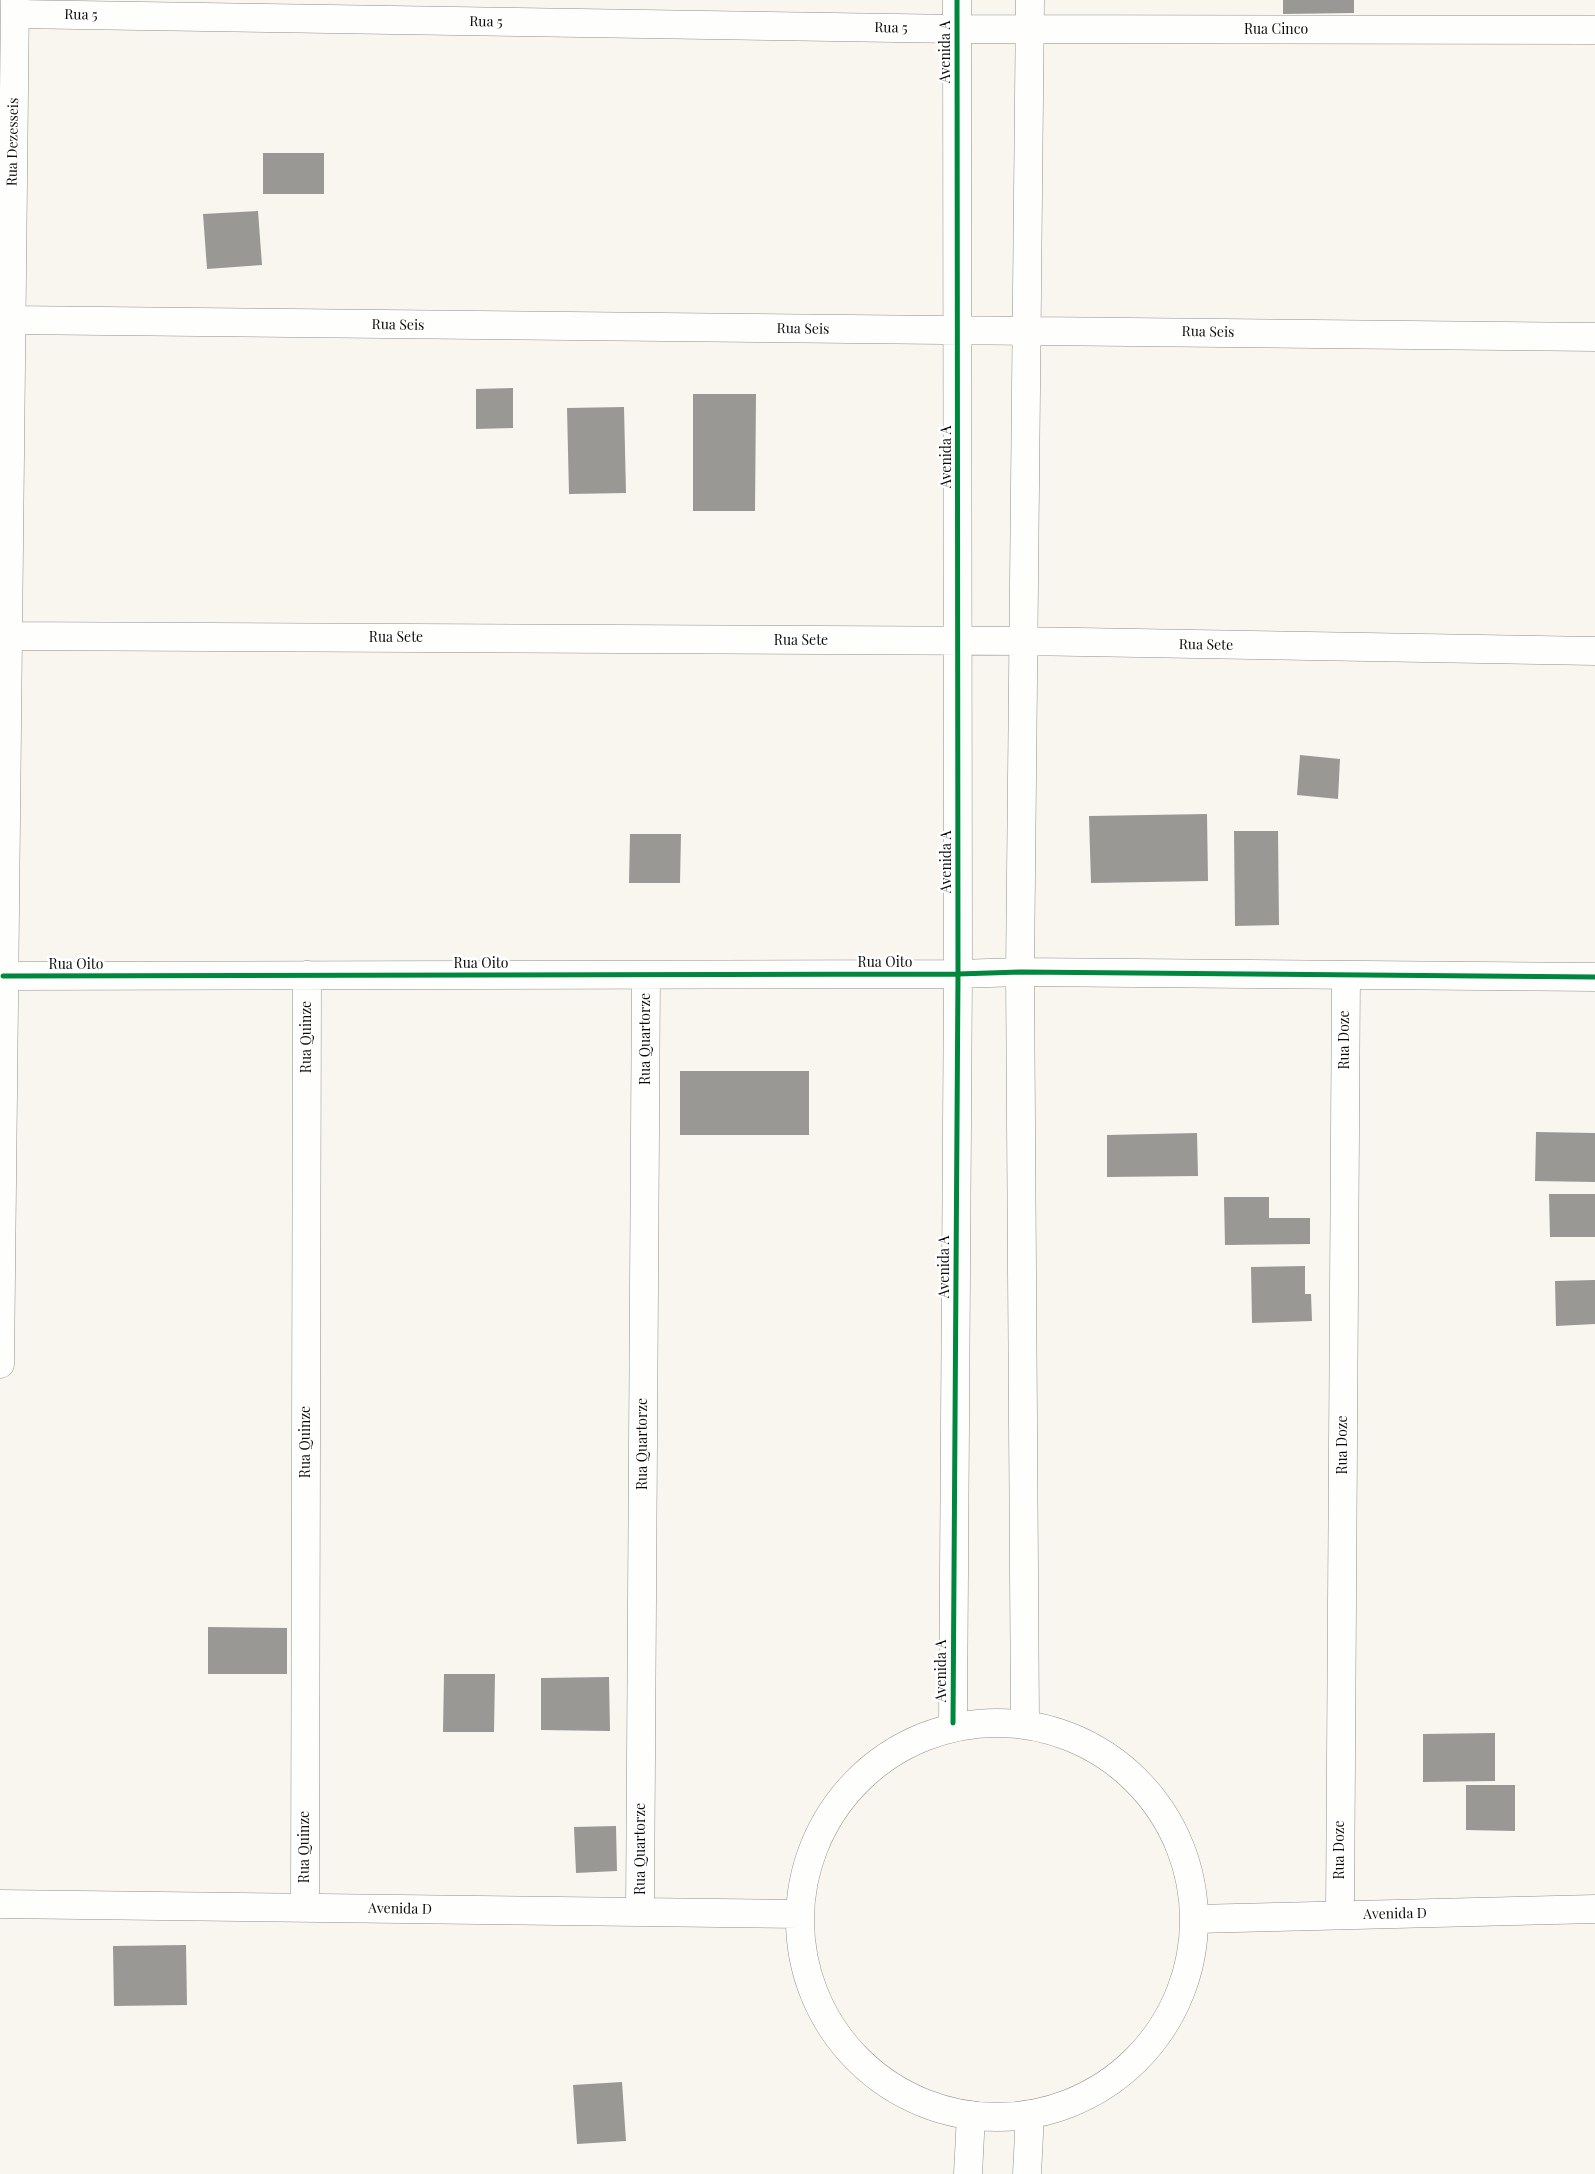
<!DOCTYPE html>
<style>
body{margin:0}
canvas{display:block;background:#f8f6ef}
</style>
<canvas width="1595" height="2174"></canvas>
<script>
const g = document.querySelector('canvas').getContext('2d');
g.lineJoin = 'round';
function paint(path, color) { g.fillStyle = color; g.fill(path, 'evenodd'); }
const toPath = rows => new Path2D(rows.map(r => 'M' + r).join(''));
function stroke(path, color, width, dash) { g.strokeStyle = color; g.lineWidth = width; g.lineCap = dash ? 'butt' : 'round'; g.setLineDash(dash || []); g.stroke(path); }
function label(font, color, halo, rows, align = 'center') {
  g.font = font + ' "Playfair Display",serif'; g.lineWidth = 5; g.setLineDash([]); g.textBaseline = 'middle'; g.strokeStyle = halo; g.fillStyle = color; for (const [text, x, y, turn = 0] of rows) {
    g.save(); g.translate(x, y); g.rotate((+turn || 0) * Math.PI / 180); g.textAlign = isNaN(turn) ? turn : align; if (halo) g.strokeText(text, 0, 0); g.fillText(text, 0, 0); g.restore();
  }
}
paint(toPath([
 [1283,0,1354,0,1354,13,1283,14],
 [263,153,324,153,324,194,263,194],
 [258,211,262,265,207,269,203,214],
 [513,388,513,428,476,429,476,389],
 [693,394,756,394,755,511,693,511],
 [624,407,626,493,569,494,567,408],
 [1300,755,1340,759,1338,799,1297,795],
 [1207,814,1208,881,1091,883,1089,816],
 [1234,831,1278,831,1279,925,1235,926],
 [630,834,681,834,680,883,629,883],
 [680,1071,809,1071,809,1135,680,1135],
 [1536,1132,1595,1133,1595,1182,1535,1181],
 [1197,1133,1198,1176,1107,1177,1107,1135],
 [1549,1194,1595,1194,1595,1237,1550,1237],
 [1224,1197,1269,1197,1269,1218,1310,1218,1310,1244,1225,1245],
 [1305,1266,1305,1294,1311,1294,1312,1321,1252,1323,1251,1267],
 [1595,1280,1595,1324,1556,1326,1555,1281],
 [208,1627,287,1628,287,1674,208,1674],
 [444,1674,495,1674,494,1732,443,1732],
 [609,1677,610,1731,541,1730,541,1678],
 [1495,1733,1495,1781,1423,1782,1423,1734],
 [1466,1785,1515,1785,1515,1831,1466,1830],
 [616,1826,617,1871,576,1873,574,1827],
 [186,1945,187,2005,114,2006,113,1946],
 [622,2082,626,2141,577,2144,573,2085]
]), '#9a9895');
const street = toPath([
 [15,14,957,29,1595,30],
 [11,320,1595,337],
 [7,636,1023,641,1595,651],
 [3,976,958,974,1020,972,1595,977],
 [0,1364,15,0],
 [1025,1721,1020,972,1030,0],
 [953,1723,958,974,957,0],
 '800 1920a197 197 0 1 1 394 0a197 197 0 1 1-394 0Z',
 [0,1904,799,1914],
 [305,1908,307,975],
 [640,1912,646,975],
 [1340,1915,1346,975],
 [1196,1919,1595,1909],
 [968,2174,971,2115],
 [1027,2174,1030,2114]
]);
stroke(street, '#91908d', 29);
stroke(street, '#fefefd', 28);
stroke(toPath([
 [3,976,958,974,1020,972,1595,977],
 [953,1723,958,974,957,0]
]), '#00873e', 5);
label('14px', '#0a0a0a', '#fff', [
 ["Rua 5",81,15,1],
 ["Rua 5",486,22,1],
 ["Rua 5",891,28,1],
 ["Rua Cinco",1276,30],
 ["Avenida A",946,52,-90],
 ["Rua Dezesseis",13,142,-89],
 ["Rua Seis",398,325,1],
 ["Rua Seis",803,329,1],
 ["Rua Seis",1208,332,1],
 ["Avenida A",947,457,-90],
 ["Rua Sete",396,638],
 ["Rua Sete",801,641],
 ["Rua Sete",1206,645,1],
 ["Avenida A",947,862,-90],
 ["Rua Oito",885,963],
 ["Rua Oito",481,964],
 ["Rua Oito",76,965],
 ["Rua Quinze",307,1037,-90],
 ["Rua Quartorze",646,1039,-90],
 ["Rua Doze",1345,1040,-90],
 ["Avenida A",945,1267,-90],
 ["Rua Quinze",306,1442,-90],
 ["Rua Quartorze",643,1444,-90],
 ["Rua Doze",1343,1445,-90],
 ["Avenida A",942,1671,-90],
 ["Rua Quinze",305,1847,-90],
 ["Rua Quartorze",641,1849,-90],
 ["Rua Doze",1340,1850,-90],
 ["Avenida D",400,1909,1],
 ["Avenida D",1395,1914,-1]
]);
</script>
